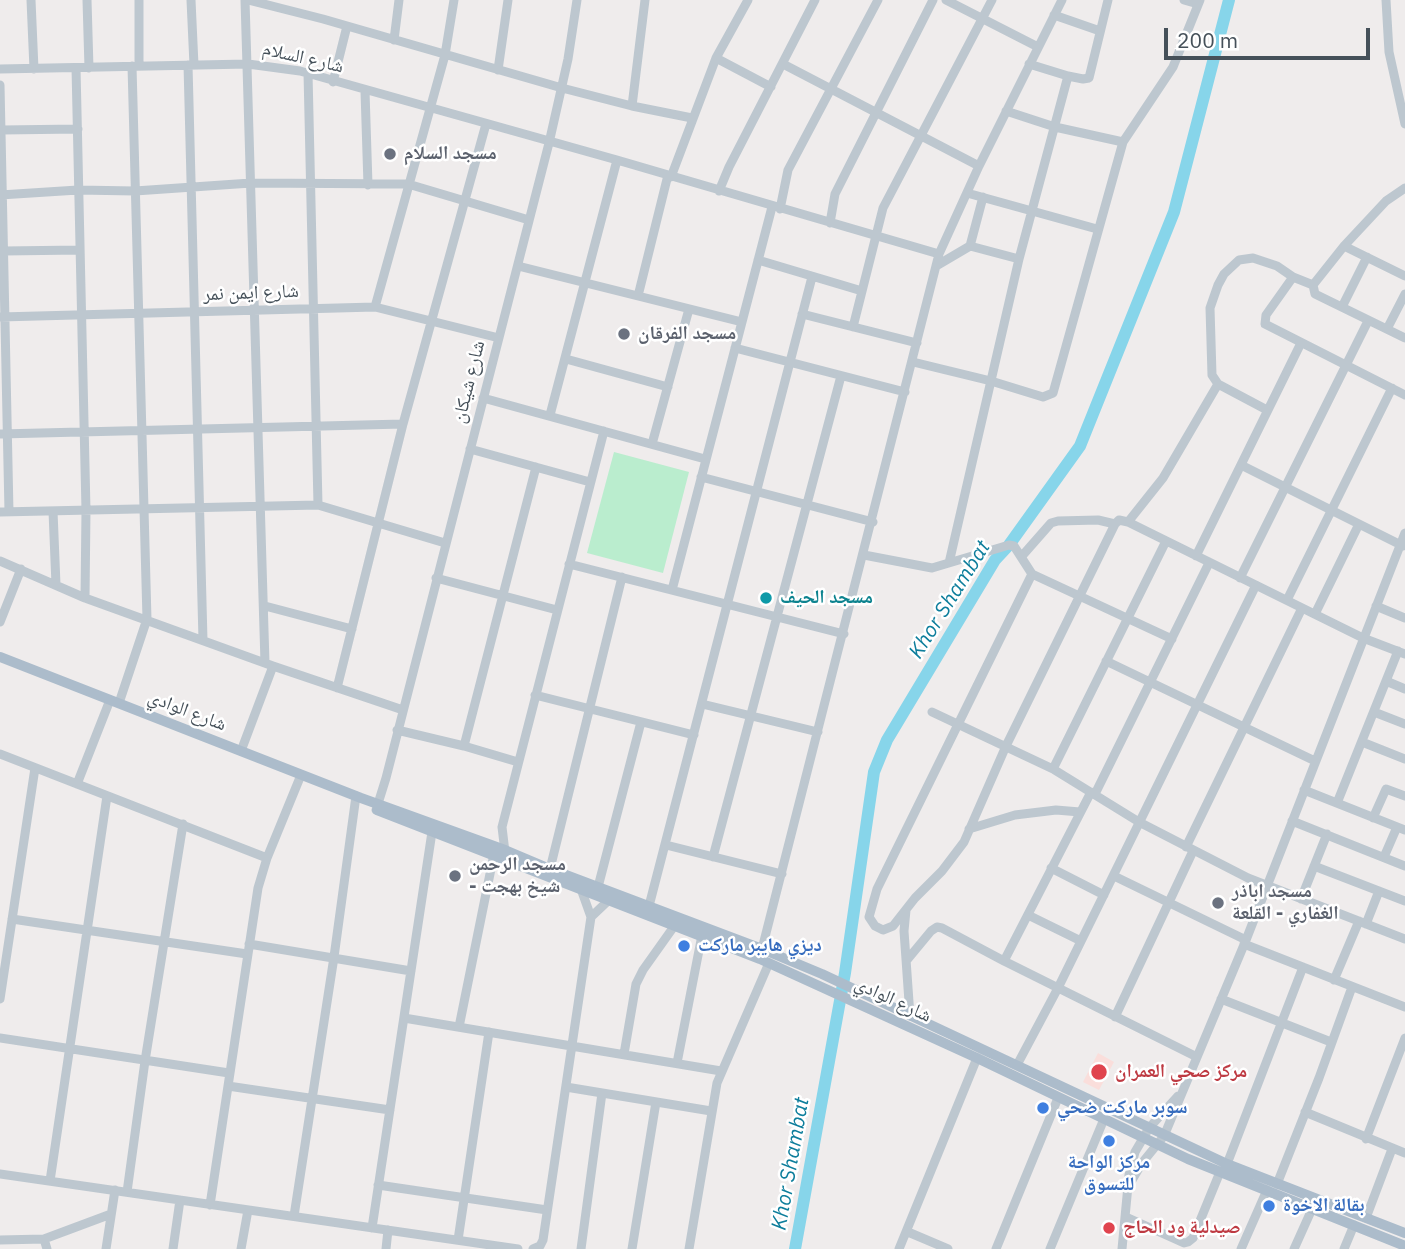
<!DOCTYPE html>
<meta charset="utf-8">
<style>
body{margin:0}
#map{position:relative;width:1405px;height:1249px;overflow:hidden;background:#efecec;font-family:"IBM Plex Sans",sans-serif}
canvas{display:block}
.scale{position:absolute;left:1164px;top:28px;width:206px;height:32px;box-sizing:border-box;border:4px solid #455059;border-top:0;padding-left:9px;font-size:21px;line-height:24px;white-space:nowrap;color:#455059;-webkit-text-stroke:5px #fff;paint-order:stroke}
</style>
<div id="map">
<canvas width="1405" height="1249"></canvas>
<div class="scale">200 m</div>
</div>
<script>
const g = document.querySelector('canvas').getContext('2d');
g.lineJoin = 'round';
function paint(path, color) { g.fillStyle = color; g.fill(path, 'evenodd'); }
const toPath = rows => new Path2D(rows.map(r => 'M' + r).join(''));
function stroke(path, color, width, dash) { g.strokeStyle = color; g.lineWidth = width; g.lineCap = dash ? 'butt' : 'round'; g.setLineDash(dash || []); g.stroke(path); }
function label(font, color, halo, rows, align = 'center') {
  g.font = font + ' "IBM Plex Sans","Noto Naskh Arabic",sans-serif'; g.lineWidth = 5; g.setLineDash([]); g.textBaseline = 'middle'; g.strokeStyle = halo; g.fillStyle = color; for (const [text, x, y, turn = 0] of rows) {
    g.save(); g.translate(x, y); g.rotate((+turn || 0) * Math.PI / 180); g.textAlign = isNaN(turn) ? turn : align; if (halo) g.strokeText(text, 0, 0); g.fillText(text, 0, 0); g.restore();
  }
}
paint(toPath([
 [1098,1053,1114,1062,1099,1090,1083,1082]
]), '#fadedb');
paint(toPath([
 [614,452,689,472,663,573,587,553]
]), '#baedce');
stroke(toPath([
 [795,1249,845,973,874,772,887,740,995,560,1009,545,1080,446,1174,212,1229,0]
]), '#87d5ea', 12);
stroke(toPath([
 [31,0,34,69],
 [87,0,89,68],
 [139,0,139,66],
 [191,0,194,65],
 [245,0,265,663],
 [248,0,323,19,562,88,632,106,692,118],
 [946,0,1038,47],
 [1184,0,1198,4],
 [1386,0,1389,52,1405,124],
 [1054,15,1100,31],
 [394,40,399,0],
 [716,58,771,87],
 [783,64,979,166],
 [1029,64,1068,76,1083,79,1089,78,1108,0],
 [188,65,203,640],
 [76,68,86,510,85,598],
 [0,69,248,64,300,71,617,160,939,254],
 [498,70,508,0],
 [308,73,318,505],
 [333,82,347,26],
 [0,85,9,512],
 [365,91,368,185],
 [632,106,645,0],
 [1006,111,1055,127,1123,142],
 [2,130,78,129],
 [671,177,716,58,748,0],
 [719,191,729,167,815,0],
 [967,193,1097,229],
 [0,195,78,190,135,191,251,183,408,184,529,220],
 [780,209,788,170,878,0],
 [830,223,835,194,933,0],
 [970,246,983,197],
 [1344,246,1405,276],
 [4,251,80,250],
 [758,260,862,291],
 [518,266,742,322],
 [936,266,970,246,1019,259],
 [1293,277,1266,315,1265,324,1405,395],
 [1313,285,1344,246,1386,201,1405,188],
 [638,296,668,175],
 [375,307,445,55,454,0],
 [1342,307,1367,257],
 [802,314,917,343],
 [0,317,375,307,499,338],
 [853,327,883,208,992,0],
 [1387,329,1405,294],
 [735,348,905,392],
 [566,359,668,387],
 [913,362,991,381,1043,397,1053,393,1123,142,1173,67,1200,0],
 [483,398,705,459],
 [1267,410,1218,384,1212,375,1210,308,1218,285,1224,274,1239,260,1253,258,1277,266,1293,277,1313,285,1315,294,1405,338],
 [550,415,617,160],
 [0,434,403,424],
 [652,444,689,309],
 [470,449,590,482],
 [1241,465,1403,546],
 [701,477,873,522],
 [53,511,56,585],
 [0,512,318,505,445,543],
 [1128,522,1163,478,1218,384],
 [864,555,932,568,1009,545,1014,546,1032,574,1172,639],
 [1022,556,1051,523,1058,521,1098,520,1115,524],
 [1196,556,1301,343],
 [0,561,85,598,273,666,403,710],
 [949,563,1019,259,1068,76],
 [569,564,844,634],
 [1032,574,877,889,869,917,875,926,883,930,893,926,915,898,942,871,964,842,1006,746,1115,524,1119,520,1128,522,1363,638,1405,654],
 [436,578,557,610],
 [1240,578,1368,321],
 [672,590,772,207],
 [1287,600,1392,388],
 [265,606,352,629],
 [1376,606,1405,618],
 [1315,614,1359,524],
 [0,622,21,569],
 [1106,661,1315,761],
 [1386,681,1405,689],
 [337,688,403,424,486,124],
 [535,695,694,735],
 [119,703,147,619,132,66],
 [702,704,818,732],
 [932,712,1053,769,1139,822,1248,878,1405,939],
 [1374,712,1405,724],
 [397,730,464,746,518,762],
 [1362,742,1405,759],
 [464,746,536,467],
 [241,751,273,666],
 [0,754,267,858],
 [1053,769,1166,541],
 [77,784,110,700],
 [1304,790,1405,830],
 [1095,794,1209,563],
 [1337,803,1398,651],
 [376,810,386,778,549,143,568,59,577,0],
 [1373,818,1386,789,1405,796],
 [1292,821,1405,866],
 [969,829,1015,815,1056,810,1080,812],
 [666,845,782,874],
 [1186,847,1302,608],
 [505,852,502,827,604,431],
 [713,857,841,376],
 [1384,857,1397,827],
 [1314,866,1405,901],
 [1051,868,1104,895],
 [550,869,622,577],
 [1114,876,1246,940],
 [598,887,641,722],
 [1301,899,1327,834],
 [649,906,812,277],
 [906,910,904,931,910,1016],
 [1028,915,1081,941],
 [591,917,610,899],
 [12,919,247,954],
 [1366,924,1379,891],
 [249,944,411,971],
 [1244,944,1405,1007],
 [762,949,939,254,979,166,1062,0],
 [907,960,931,931,937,927,942,928,1004,961,1197,1057],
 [1004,961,1091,792],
 [1334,980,1359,921],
 [0,999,35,768],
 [1221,999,1331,1042],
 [1115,1017,1193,851],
 [404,1018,721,1071],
 [459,1027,494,854],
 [0,1038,229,1073],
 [624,1054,636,984,643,970,675,925],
 [677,1063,702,935],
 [1017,1065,1058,988,1256,585],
 [228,1086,390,1110],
 [566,1087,711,1111],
 [1305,1112,1405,1153],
 [1366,1139,1405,1038],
 [1227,1164,1303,967],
 [0,1174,518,1249],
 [50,1181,107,796],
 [1277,1184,1319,1078,1352,987],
 [378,1185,547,1210],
 [1128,1187,1142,1163,1164,1136,1246,940,1405,533],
 [127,1192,145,1061,183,824],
 [210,1205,258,888,267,858,301,775],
 [294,1216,334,957,356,796],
 [1126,1217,1184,1243,1188,1242,1193,1238,1220,1172],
 [1366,1218,1392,1149],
 [372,1228,432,832],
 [908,1232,948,1249],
 [44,1239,47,1249],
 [0,1240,44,1239,111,1214],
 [458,1240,489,1032],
 [106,1249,115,1190],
 [173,1249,180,1200],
 [241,1249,248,1210],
 [386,1249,388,1230],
 [533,1249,540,1246,543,1240,591,917,581,889],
 [581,1249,602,1093],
 [632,1249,656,1102],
 [689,1249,717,1083,769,963],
 [899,1249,977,1058],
 [996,1249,1058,1098],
 [1050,1249,1104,1119],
 [1122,1249,1129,1175,1135,1152,1149,1128,1178,1096],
 [1241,1249,1267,1190],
 [1294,1249,1312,1209],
 [1344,1249,1354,1225]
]), '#bdc7cf', 9);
stroke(toPath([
 [0,657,361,798,505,850,550,869,762,949,822,974,1227,1164,1405,1233],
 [377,810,760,959,977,1058,1188,1159,1405,1246]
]), '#acbccb', 10);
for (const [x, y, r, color] of [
 [390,154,7,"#6b7280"],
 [624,334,7,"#6b7280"],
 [766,598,7,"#0f9aa8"],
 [455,876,7,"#6b7280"],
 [1218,903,7,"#6b7280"],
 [684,946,7,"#3f7fe0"],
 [1099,1072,9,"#e0444e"],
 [1043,1108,7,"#3f7fe0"],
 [1109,1141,7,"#3f7fe0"],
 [1269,1206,7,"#3f7fe0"],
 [1109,1228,7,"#e0444e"]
]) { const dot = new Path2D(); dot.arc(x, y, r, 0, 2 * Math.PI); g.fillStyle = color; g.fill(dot); stroke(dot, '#fff', 2.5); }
label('19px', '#455059', '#fff', [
 ["شارع السلام",303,58,13],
 ["شارع ايمن نمر",251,293,-2],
 ["شارع شيكان",469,382,-76],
 ["شارع الوادي",187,711,21],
 ["شارع الوادي",893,1000,25]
]);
label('bold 19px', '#5b616d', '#fff', [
 ["مسجد السلام",404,154],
 ["مسجد الفرقان",638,334],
 ["مسجد الرحمن",469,865],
 ["- شيخ بهجت",469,887],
 ["مسجد اباذر",1232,892],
 ["الغفاري - القلعة",1232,914]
], 'left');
label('bold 19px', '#0d838f', '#fff', [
 ["مسجد الحيف",780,598]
], 'left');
label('bold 19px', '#366cbe', '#fff', [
 ["ديزي هايبر ماركت",698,946],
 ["سوبر ماركت ضحي",1057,1108],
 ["مركز الواحة",1109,1163,"center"],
 ["للتسوق",1109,1185,"center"],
 ["بقالة الاخوة",1283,1206]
], 'left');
label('bold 19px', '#be3a42', '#fff', [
 ["مركز صحي العمران",1115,1072],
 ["صيدلية ود الحاج",1123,1228]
], 'left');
label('italic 21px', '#0e7e9c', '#fff', [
 ["Khor Shambat",950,600,-58],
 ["Khor Shambat",791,1164,-80]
]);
</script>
